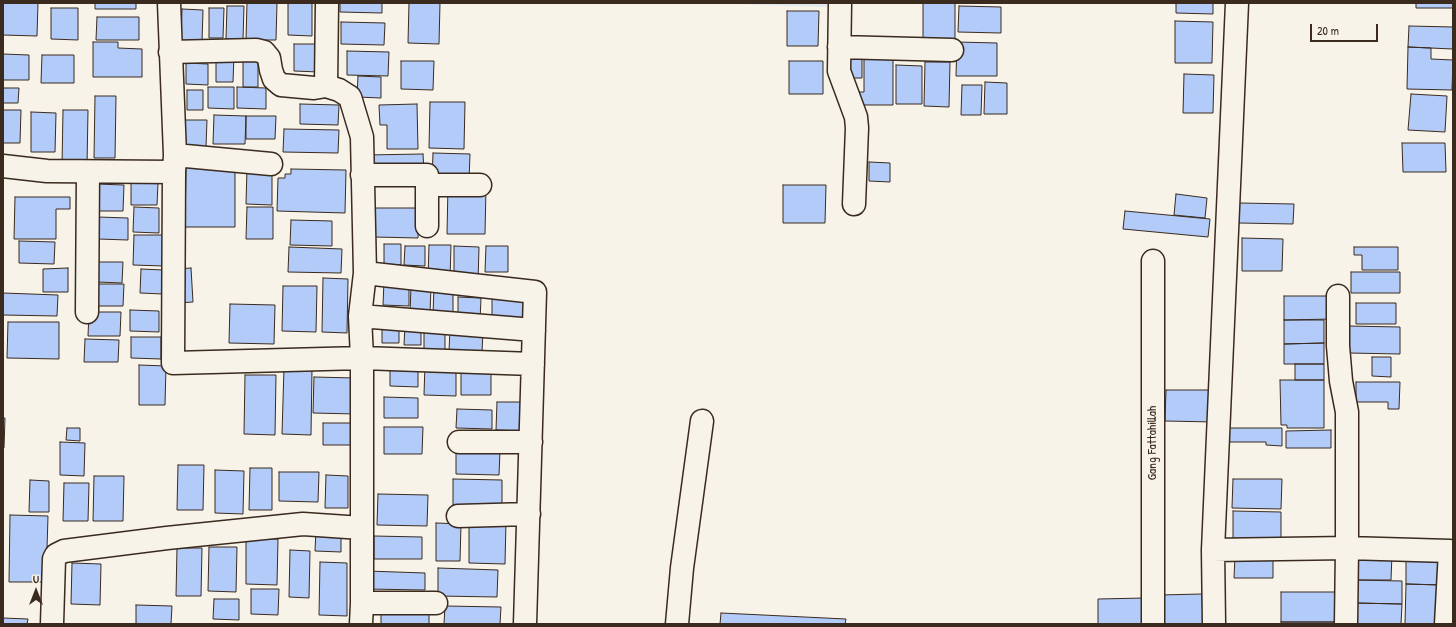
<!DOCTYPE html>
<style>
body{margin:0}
#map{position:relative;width:1456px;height:627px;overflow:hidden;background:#f7f3e8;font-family:"Patrick Hand",sans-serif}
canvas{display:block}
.frame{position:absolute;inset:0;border:4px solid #3b2a1e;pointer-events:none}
.north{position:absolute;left:16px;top:571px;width:40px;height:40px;-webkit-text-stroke:3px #f7f3e8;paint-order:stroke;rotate:0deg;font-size:11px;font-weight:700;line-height:16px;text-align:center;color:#3b2a1e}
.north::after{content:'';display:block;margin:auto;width:14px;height:18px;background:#3b2a1e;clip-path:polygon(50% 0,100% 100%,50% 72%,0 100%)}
.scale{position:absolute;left:1310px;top:24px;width:68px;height:18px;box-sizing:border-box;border:2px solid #3b2a1e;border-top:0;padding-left:5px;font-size:12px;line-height:14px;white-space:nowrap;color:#3b2a1e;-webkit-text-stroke:3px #f7f3e8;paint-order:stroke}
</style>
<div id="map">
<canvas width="1456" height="627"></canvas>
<div class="frame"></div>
<div class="north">U</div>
<div class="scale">20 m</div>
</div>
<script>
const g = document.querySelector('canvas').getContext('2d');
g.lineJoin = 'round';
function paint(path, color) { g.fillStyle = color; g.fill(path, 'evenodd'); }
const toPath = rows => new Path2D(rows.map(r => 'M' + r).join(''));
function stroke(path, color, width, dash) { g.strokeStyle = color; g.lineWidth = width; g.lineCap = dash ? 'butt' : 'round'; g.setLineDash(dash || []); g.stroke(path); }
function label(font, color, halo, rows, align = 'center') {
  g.font = font + ' "Patrick Hand",sans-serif'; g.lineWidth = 3; g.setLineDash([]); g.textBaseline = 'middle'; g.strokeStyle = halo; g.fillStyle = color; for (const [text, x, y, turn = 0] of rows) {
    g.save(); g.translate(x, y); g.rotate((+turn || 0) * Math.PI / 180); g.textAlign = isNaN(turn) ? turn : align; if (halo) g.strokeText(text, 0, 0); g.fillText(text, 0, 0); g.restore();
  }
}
paint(toPath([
 [699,3,828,3,828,7]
]), '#e2e7ed');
const building = toPath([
 [3,3,38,3,37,36,3,35,3,3],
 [95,3,136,3,136,9,95,9,95,3],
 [247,3,277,3,276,40,246,40,247,3],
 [288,3,312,3,312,36,288,35,288,3],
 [340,3,382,3,382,13,340,12,340,3],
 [409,3,440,3,439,44,408,43,409,3],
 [923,3,955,3,955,41,923,40,923,3],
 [1176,3,1213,3,1213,14,1176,13,1176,3],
 [1416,3,1453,3,1453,8,1416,8,1416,3],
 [227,6,244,6,243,39,226,39,227,6],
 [959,6,1001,7,1001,33,958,32,959,6],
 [51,8,78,8,78,40,51,39,51,8],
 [209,8,224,8,223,38,209,38,209,8],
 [182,9,203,10,202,42,181,42,182,9],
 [787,11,819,11,818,46,787,46,787,11],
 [97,17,139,17,139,40,96,40,97,17],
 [1175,21,1213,22,1212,63,1175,63,1175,21],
 [341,22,385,23,384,45,341,44,341,22],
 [1409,26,1453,27,1453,49,1408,47,1409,26],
 [93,42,118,42,118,48,142,49,142,77,93,77,93,42],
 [957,42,997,43,997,76,956,76,957,42],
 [294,44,319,44,319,72,294,71,294,44],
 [1408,47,1431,48,1431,59,1453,60,1452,90,1407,89,1408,47],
 [347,51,389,52,388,76,347,75,347,51],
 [3,54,29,55,29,80,3,80,3,54],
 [216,54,234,55,233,82,216,82,216,54],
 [42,55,74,55,74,83,41,83,42,55],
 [243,58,258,58,258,87,243,87,243,58],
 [864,58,893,58,893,105,858,105,858,92,864,92,864,58],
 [842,59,862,59,862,78,842,78,842,59],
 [401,61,434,61,433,90,401,89,401,61],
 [789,61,823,61,823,94,789,94,789,61],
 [925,62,950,62,949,107,924,106,925,62],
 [186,63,208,64,208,85,186,84,186,63],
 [896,65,922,66,922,104,896,104,896,65],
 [1184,74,1214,75,1213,113,1183,113,1184,74],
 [358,76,381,77,381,98,357,97,358,76],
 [985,82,1007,83,1007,114,984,114,985,82],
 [962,85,982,85,981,115,961,115,962,85],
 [208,87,234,87,234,109,208,108,208,87],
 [237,87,266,88,266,109,237,108,237,87],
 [3,88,19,88,18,103,3,103,3,88],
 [187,90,203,90,203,110,187,110,187,90],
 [1411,94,1447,96,1445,132,1408,130,1411,94],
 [95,96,116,96,115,158,94,158,95,96],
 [430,102,465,102,464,149,429,148,430,102],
 [300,104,339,105,338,125,300,124,300,104],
 [417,104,418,149,387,149,387,125,380,125,379,105,417,104],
 [3,110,21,110,20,143,3,143,3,110],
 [63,110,88,110,87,166,62,166,63,110],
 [31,112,56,113,55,152,31,152,31,112],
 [214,115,246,116,245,144,213,144,214,115],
 [246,116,276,116,275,139,246,139,246,116],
 [184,120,207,120,206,147,183,146,184,120],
 [284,129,339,130,338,153,283,152,284,129],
 [1402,143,1445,143,1446,172,1403,172,1402,143],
 [433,153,470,154,469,181,432,180,433,153],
 [423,154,424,172,367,172,366,155,423,154],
 [869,162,890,163,890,182,869,181,869,162],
 [186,165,235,165,235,227,185,227,186,165],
 [247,169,272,169,272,205,246,204,247,169],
 [291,169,346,170,345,213,277,211,278,178,285,178,285,174,291,174,291,169],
 [131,182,158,183,157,205,131,205,131,182],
 [96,184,124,185,123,211,95,211,96,184],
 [783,185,826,185,825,223,783,223,783,185],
 [448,186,486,187,485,234,447,234,448,186],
 [1176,194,1207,198,1205,218,1174,215,1176,194],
 [15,197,70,197,70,209,56,209,56,239,14,239,15,197],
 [1239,203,1294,204,1293,224,1239,223,1239,203],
 [134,207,159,208,159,233,133,232,134,207],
 [247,207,273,207,273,239,246,239,247,207],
 [374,208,419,208,418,238,374,237,374,208],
 [1125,211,1210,219,1208,237,1123,229,1125,211],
 [98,217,128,218,128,240,98,239,98,217],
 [291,220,332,221,332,246,290,245,291,220],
 [134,235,164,235,164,266,133,265,134,235],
 [1242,238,1283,239,1282,271,1242,271,1242,238],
 [19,241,55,242,54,264,19,263,19,241],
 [384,244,401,244,401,265,384,264,384,244],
 [429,245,451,245,450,279,428,279,429,245],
 [405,246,425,246,425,266,404,265,405,246],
 [454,246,479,247,478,282,454,281,454,246],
 [486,246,508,246,508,272,485,272,486,246],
 [289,247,342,249,341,273,288,272,289,247],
 [1354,247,1398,247,1398,270,1362,270,1362,255,1354,255,1354,247],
 [97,262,123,262,122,283,97,282,97,262],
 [68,268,68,292,43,292,43,269,68,268],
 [191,268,193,302,178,303,176,269,191,268],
 [141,269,163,270,163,294,140,293,141,269],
 [1351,272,1400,272,1400,293,1351,293,1351,272],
 [323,278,348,279,347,333,322,332,323,278],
 [384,281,409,282,409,306,383,305,384,281],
 [96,284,124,284,123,306,96,306,96,284],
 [283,286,317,286,316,332,282,331,283,286],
 [411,287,431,287,430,313,410,313,411,287],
 [434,287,453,287,453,315,433,315,434,287],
 [3,293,58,295,57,316,3,315,3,293],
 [492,296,528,296,527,322,492,321,492,296],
 [1284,296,1333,296,1334,319,1284,320,1284,296],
 [458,297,481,298,480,321,458,321,458,297],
 [1356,303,1396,303,1396,324,1356,324,1356,303],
 [230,304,275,305,274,344,229,343,230,304],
 [130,310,159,311,159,332,130,331,130,310],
 [89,312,121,312,120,336,88,336,89,312],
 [1284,320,1324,320,1324,343,1284,344,1284,320],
 [8,322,59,322,59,359,7,358,8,322],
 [382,324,399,324,399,343,382,343,382,324],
 [405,326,421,326,421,345,404,345,405,326],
 [1348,326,1400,327,1400,354,1348,353,1348,326],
 [424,327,445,328,445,351,424,351,424,327],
 [450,330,483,331,482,352,449,351,450,330],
 [131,337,161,337,161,359,131,358,131,337],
 [85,339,119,340,118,362,84,362,85,339],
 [1324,343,1324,364,1284,364,1284,344,1324,343],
 [1372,357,1391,357,1391,377,1372,376,1372,357],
 [390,362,418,362,418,387,390,386,390,362],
 [425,364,456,365,456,396,424,395,425,364],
 [1295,364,1324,364,1324,380,1295,380,1295,364],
 [139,365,166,366,165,405,139,405,139,365],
 [284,368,312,369,311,435,282,434,284,368],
 [461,372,491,373,491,395,461,395,461,372],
 [245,375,276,375,275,435,244,434,245,375],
 [314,377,355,378,355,414,313,413,314,377],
 [1280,380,1324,380,1324,428,1287,428,1287,425,1281,425,1280,380],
 [1356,382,1400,382,1399,409,1388,409,1388,402,1356,402,1356,382],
 [1166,390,1214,390,1214,422,1165,421,1166,390],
 [384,397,418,398,418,418,384,418,384,397],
 [497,402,525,402,524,431,496,430,497,402],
 [457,409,492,410,492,429,456,428,457,409],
 [3,418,5,418,4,448,3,448,3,418],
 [323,423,356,423,356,445,323,445,323,423],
 [384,427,423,427,422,454,384,454,384,427],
 [67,428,80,428,80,441,66,440,67,428],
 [1222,428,1282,428,1282,446,1266,445,1266,442,1222,442,1222,428],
 [1331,430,1331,448,1286,448,1286,431,1331,430],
 [60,442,85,443,84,476,60,475,60,442],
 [456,450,500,451,499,475,456,474,456,450],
 [178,465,204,465,203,510,177,510,178,465],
 [250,468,272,468,272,510,249,510,250,468],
 [215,470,244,471,243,514,215,513,215,470],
 [279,472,319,472,318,502,279,501,279,472],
 [326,475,348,476,348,508,325,508,326,475],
 [94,476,124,476,123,521,93,521,94,476],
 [453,479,502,480,502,507,453,506,453,479],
 [1233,479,1282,479,1281,509,1232,508,1233,479],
 [30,480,49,481,49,512,29,512,30,480],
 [64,483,89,483,88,521,63,521,64,483],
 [378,494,428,495,427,526,377,525,378,494],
 [1233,511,1281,512,1281,543,1255,539,1233,538,1233,511],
 [10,515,48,516,46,582,9,582,10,515],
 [469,520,506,521,505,564,469,563,469,520],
 [436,523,461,524,460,561,436,561,436,523],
 [316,530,341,530,341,552,315,551,316,530],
 [374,536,422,537,422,559,374,559,374,536],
 [246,539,278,539,277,585,246,584,246,539],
 [209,547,237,547,236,592,208,591,209,547],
 [177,548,202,548,201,596,176,596,177,548],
 [290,550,310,551,309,598,289,597,290,550],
 [1356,554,1392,554,1391,580,1356,580,1356,554],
 [1406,555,1442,556,1442,585,1406,584,1406,555],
 [1235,556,1273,556,1273,578,1234,578,1235,556],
 [320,562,347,563,347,616,319,615,320,562],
 [72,563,101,564,100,605,71,604,72,563],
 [438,568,498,570,497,597,438,596,438,568],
 [367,571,425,573,425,590,367,589,367,571],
 [1356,580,1402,581,1402,604,1355,603,1356,580],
 [1406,584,1442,585,1440,624,1405,624,1406,584],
 [251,589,279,589,278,615,251,614,251,589],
 [1281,592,1336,592,1335,622,1281,622,1281,592],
 [1202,594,1203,624,1159,624,1159,595,1202,594],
 [1145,598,1146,624,1098,624,1098,599,1145,598],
 [214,599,239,599,239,620,213,619,214,599],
 [1355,603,1402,604,1401,624,1355,624,1355,603],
 [136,605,172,606,171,624,136,624,136,605],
 [445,606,501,607,500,624,444,624,445,606],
 [381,609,429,610,429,624,381,624,381,609],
 [721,613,846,619,845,624,720,624,721,613],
 [3,618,28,619,27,624,3,624,3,618],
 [1281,622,1335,622,1335,624,1281,624,1281,622]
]);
paint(building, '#b2cbf9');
stroke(building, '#3b2a1e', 1);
const minor = toPath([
 [169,3,175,155,174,172],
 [840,3,839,71,856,117,857,128,854,204],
 [1237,3,1213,550,1347,548,1450,551,1446,624],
 [839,47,952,50],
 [170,52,256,50,264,52,269,58,271,70,274,79,281,85,314,88,326,86,339,90,350,97,362,137,365,273,360,316,362,358,533,364],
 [326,86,327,3],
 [175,155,271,164],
 [3,166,47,171,174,172,173,363,362,358,362,603,361,624],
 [362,175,427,175,427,185,480,185],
 [427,185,427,226],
 [1153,261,1153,624],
 [365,273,535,292,525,624],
 [1338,296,1338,346,1341,381,1347,412,1347,548,1346,624],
 [87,312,88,172],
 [360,316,534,330],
 [459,442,531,442],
 [458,516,529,514],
 [1213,550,1214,624],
 [362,603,436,603],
 [52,624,54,559,56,555,64,551,167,538,303,524,362,528],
 [677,624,682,568,702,421]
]);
stroke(minor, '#3b2a1e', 25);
stroke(minor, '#f7f3e8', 22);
label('13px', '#3b2a1e', '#f7f3e8', [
 ["Gang Fattahillah",1153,443,-90]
]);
</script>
